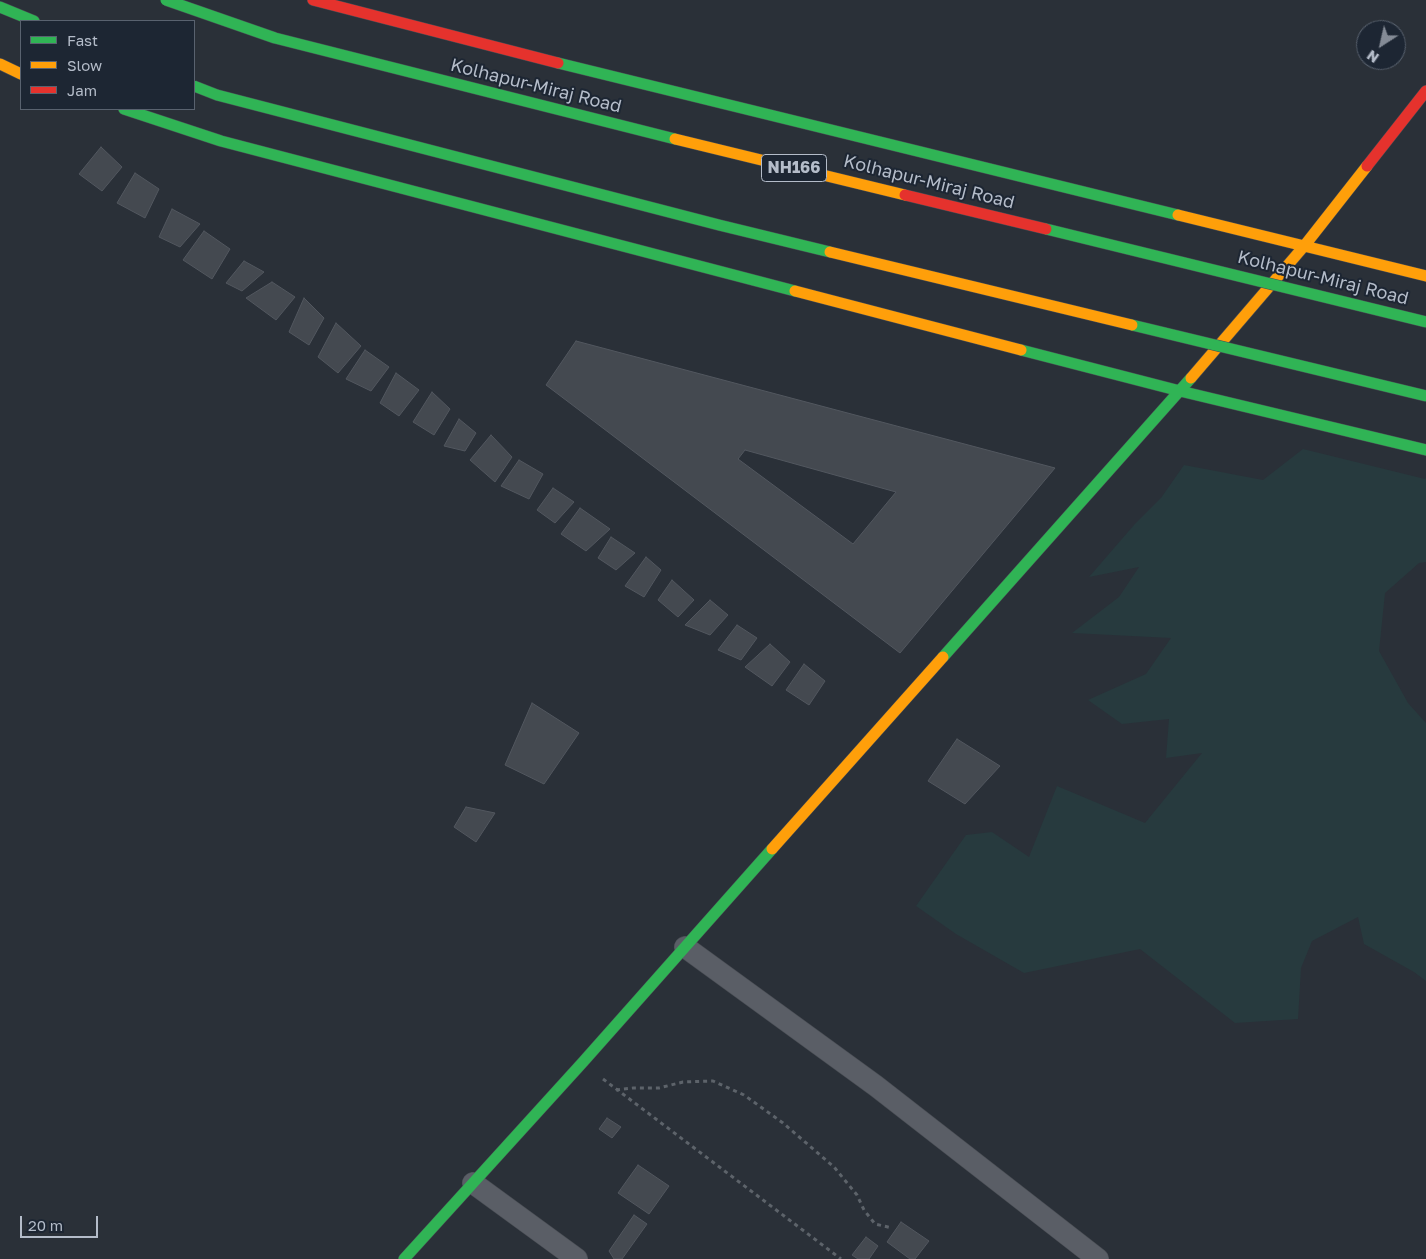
<!DOCTYPE html>
<style>
body{margin:0}
#map{position:relative;width:1426px;height:1259px;overflow:hidden;background:#2a3038;font-family:"Golos Text",sans-serif}
canvas{display:block}
.legend{position:absolute;left:20px;top:20px;width:175px;height:90px;box-sizing:border-box;background:#1d2633;border:1px solid #59626f;margin:0;padding:6px 9px;list-style:none;font-size:15px;color:#b4bcc9}
.legend li{display:flex;align-items:center;gap:10px;height:25px}
.legend b{width:25px;border:1px solid #59626f}
.north{position:absolute;left:1356px;top:20px;width:50px;height:50px;box-sizing:border-box;background:#1d2633;border:1px solid #59626f;border-radius:50%;rotate:215deg;font-size:14px;font-weight:700;line-height:20px;text-align:center;color:#b4bcc9}
.north::after{content:'';display:block;margin:auto;width:18px;height:22px;background:#848b96;clip-path:polygon(50% 0,100% 100%,50% 72%,0 100%)}
.scale{position:absolute;left:20px;top:1216px;width:78px;height:22px;box-sizing:border-box;border:2px solid #b4bcc9;border-top:0;padding-left:6px;font-size:15px;line-height:18px;white-space:nowrap;color:#b4bcc9;-webkit-text-stroke:4px #1d2633;paint-order:stroke}
</style>
<div id="map">
<canvas width="1426" height="1259"></canvas>
<ul class="legend">
<li><b style="height:6px;background:#30b455"></b>Fast</li>
<li><b style="height:6px;background:#ff9f0a"></b>Slow</li>
<li><b style="height:6px;background:#e5322d"></b>Jam</li>
</ul>
<div class="north">N</div>
<div class="scale">20 m</div>
</div>
<script>
const g = document.querySelector('canvas').getContext('2d');
g.lineJoin = 'round';
function paint(path, color) { g.fillStyle = color; g.fill(path, 'evenodd'); }
const toPath = rows => new Path2D(rows.map(r => 'M' + r).join(''));
function stroke(path, color, width, dash) { g.strokeStyle = color; g.lineWidth = width; g.lineCap = dash ? 'butt' : 'round'; g.setLineDash(dash || []); g.stroke(path); }
function label(font, color, halo, rows, align = 'center') {
  g.font = font + ' "Golos Text",sans-serif'; g.lineWidth = 4; g.setLineDash([]); g.textBaseline = 'middle'; g.strokeStyle = halo; g.fillStyle = color; for (const [text, x, y, turn = 0] of rows) {
    g.save(); g.translate(x, y); g.rotate((+turn || 0) * Math.PI / 180); g.textAlign = isNaN(turn) ? turn : align; if (halo) g.strokeText(text, 0, 0); g.fillText(text, 0, 0); g.restore();
  }
}
paint(toPath([
 [1303,449,1425,479,1426,478,1426,562,1419,563,1385,593,1379,651,1408,703,1426,723,1426,981,1414,972,1364,944,1358,917,1312,941,1301,968,1298,1019,1235,1023,1140,949,1024,973,956,934,916,906,966,835,992,832,1029,857,1057,786,1145,823,1202,753,1166,758,1169,719,1122,724,1088,700,1146,674,1171,638,1072,633,1119,597,1139,567,1089,577,1134,525,1161,498,1184,465,1263,480]
]), '#273a3e');
const building = toPath([
 [101,147,122,167,102,191,79,174,101,147],
 [135,173,159,189,145,218,117,203,135,173],
 [172,209,200,224,180,247,159,237,172,209],
 [204,231,230,249,212,279,183,260,204,231],
 [244,261,264,272,242,291,226,283,244,261],
 [272,282,295,297,276,320,246,298,272,282],
 [304,298,324,318,309,345,289,332,304,298],
 [336,323,361,346,338,373,318,357,336,323],
 [576,341,1055,468,900,653,546,385,576,341],
 [745,450,896,492,853,544,738,459,745,450],
 [365,350,389,367,371,391,346,379,365,350],
 [396,373,419,390,399,416,380,403,396,373],
 [432,392,450,409,434,435,413,422,432,392],
 [459,419,476,433,465,451,444,446,459,419],
 [491,435,512,457,495,482,470,460,491,435],
 [519,460,543,474,529,499,501,486,519,460],
 [553,488,574,502,555,523,537,510,553,488],
 [580,508,610,529,586,551,561,534,580,508],
 [611,537,635,553,616,570,598,558,611,537],
 [646,557,661,570,644,597,625,586,646,557],
 [672,580,694,600,678,617,658,600,672,580],
 [710,600,728,615,710,635,685,625,710,600],
 [737,625,757,638,741,660,718,650,737,625],
 [770,644,790,662,772,686,745,667,770,644],
 [804,664,825,681,809,705,786,690,804,664],
 [532,703,579,733,544,784,505,765,532,703],
 [957,739,1000,766,965,804,928,781,957,739],
 [466,807,495,813,476,842,454,827,466,807],
 [607,1118,621,1127,612,1138,599,1129,607,1118],
 [638,1165,669,1186,649,1214,618,1193,638,1165],
 [634,1215,647,1224,622,1259,614,1259,609,1251,634,1215],
 [901,1222,929,1241,915,1259,910,1259,887,1242,901,1222],
 [866,1237,878,1246,869,1259,858,1259,852,1255,866,1237]
]);
paint(building, '#444950');
stroke(building, '#52575f', 1);
const street = toPath([
 [685,947,876,1086,1098,1259],
 [473,1183,577,1259]
]);
const fast = toPath([
 [0,7,34,21],
 [558,63,1178,215],
 [124,109,221,141,795,291],
 [1021,350,1180,391,1426,450],
 [943,657,1191,378],
 [404,1259,583,1062,772,849]
]);
const slow = toPath([
 [0,64,21,74],
 [1178,215,1426,276],
 [795,291,1021,350],
 [1191,378,1305,245,1367,166],
 [772,849,943,657]
]);
const jam = toPath([
 [313,0,558,63],
 [1367,166,1426,91]
]);
stroke(street, '#484c53', 22);
stroke(fast, '#484c53', 12);
stroke(slow, '#484c53', 12);
stroke(jam, '#484c53', 12);
stroke(toPath([
 [603,1079,841,1259],
 [616,1090,633,1088,659,1088,683,1082,713,1081,744,1095,783,1123,834,1167,857,1195,864,1210,875,1224,892,1228]
]), '#5d636a', 3, [4, 4]);
stroke(street, '#5a5e66', 21);
stroke(fast, '#30b455', 11);
stroke(slow, '#ff9f0a', 11);
stroke(jam, '#e5322d', 11);
const fastBridge = toPath([
 [166,0,275,38,675,139],
 [194,86,217,95,719,225,830,252],
 [1046,229,1426,322],
 [1132,325,1426,396]
]);
const slowBridge = toPath([
 [675,139,905,195],
 [830,252,1132,325]
]);
const jamBridge = toPath([
 [905,195,1046,229]
]);
stroke(fastBridge, '#474c53', 12, []);
stroke(slowBridge, '#474c53', 12, []);
stroke(jamBridge, '#474c53', 12, []);
stroke(fastBridge, '#30b455', 11);
stroke(slowBridge, '#ff9f0a', 11);
stroke(jamBridge, '#e5322d', 11);
for (const [x, y, w] of [
 [794,168,65]
]) { const box = new Path2D(); box.roundRect(x - w / 2, y - 13.5, w, 27, 4); g.fillStyle = '#1d2633'; g.fill(box); stroke(box, '#b4bcc9', 1); }
label('bold 16px', '#b4bcc9', null, [
 ["NH166",794,168]
]);
label('18px', '#b4bcc9', '#1d2633', [
 ["Kolhapur-Miraj Road",536,86,14],
 ["Kolhapur-Miraj Road",929,182,14],
 ["Kolhapur-Miraj Road",1323,278,14]
]);
</script>
